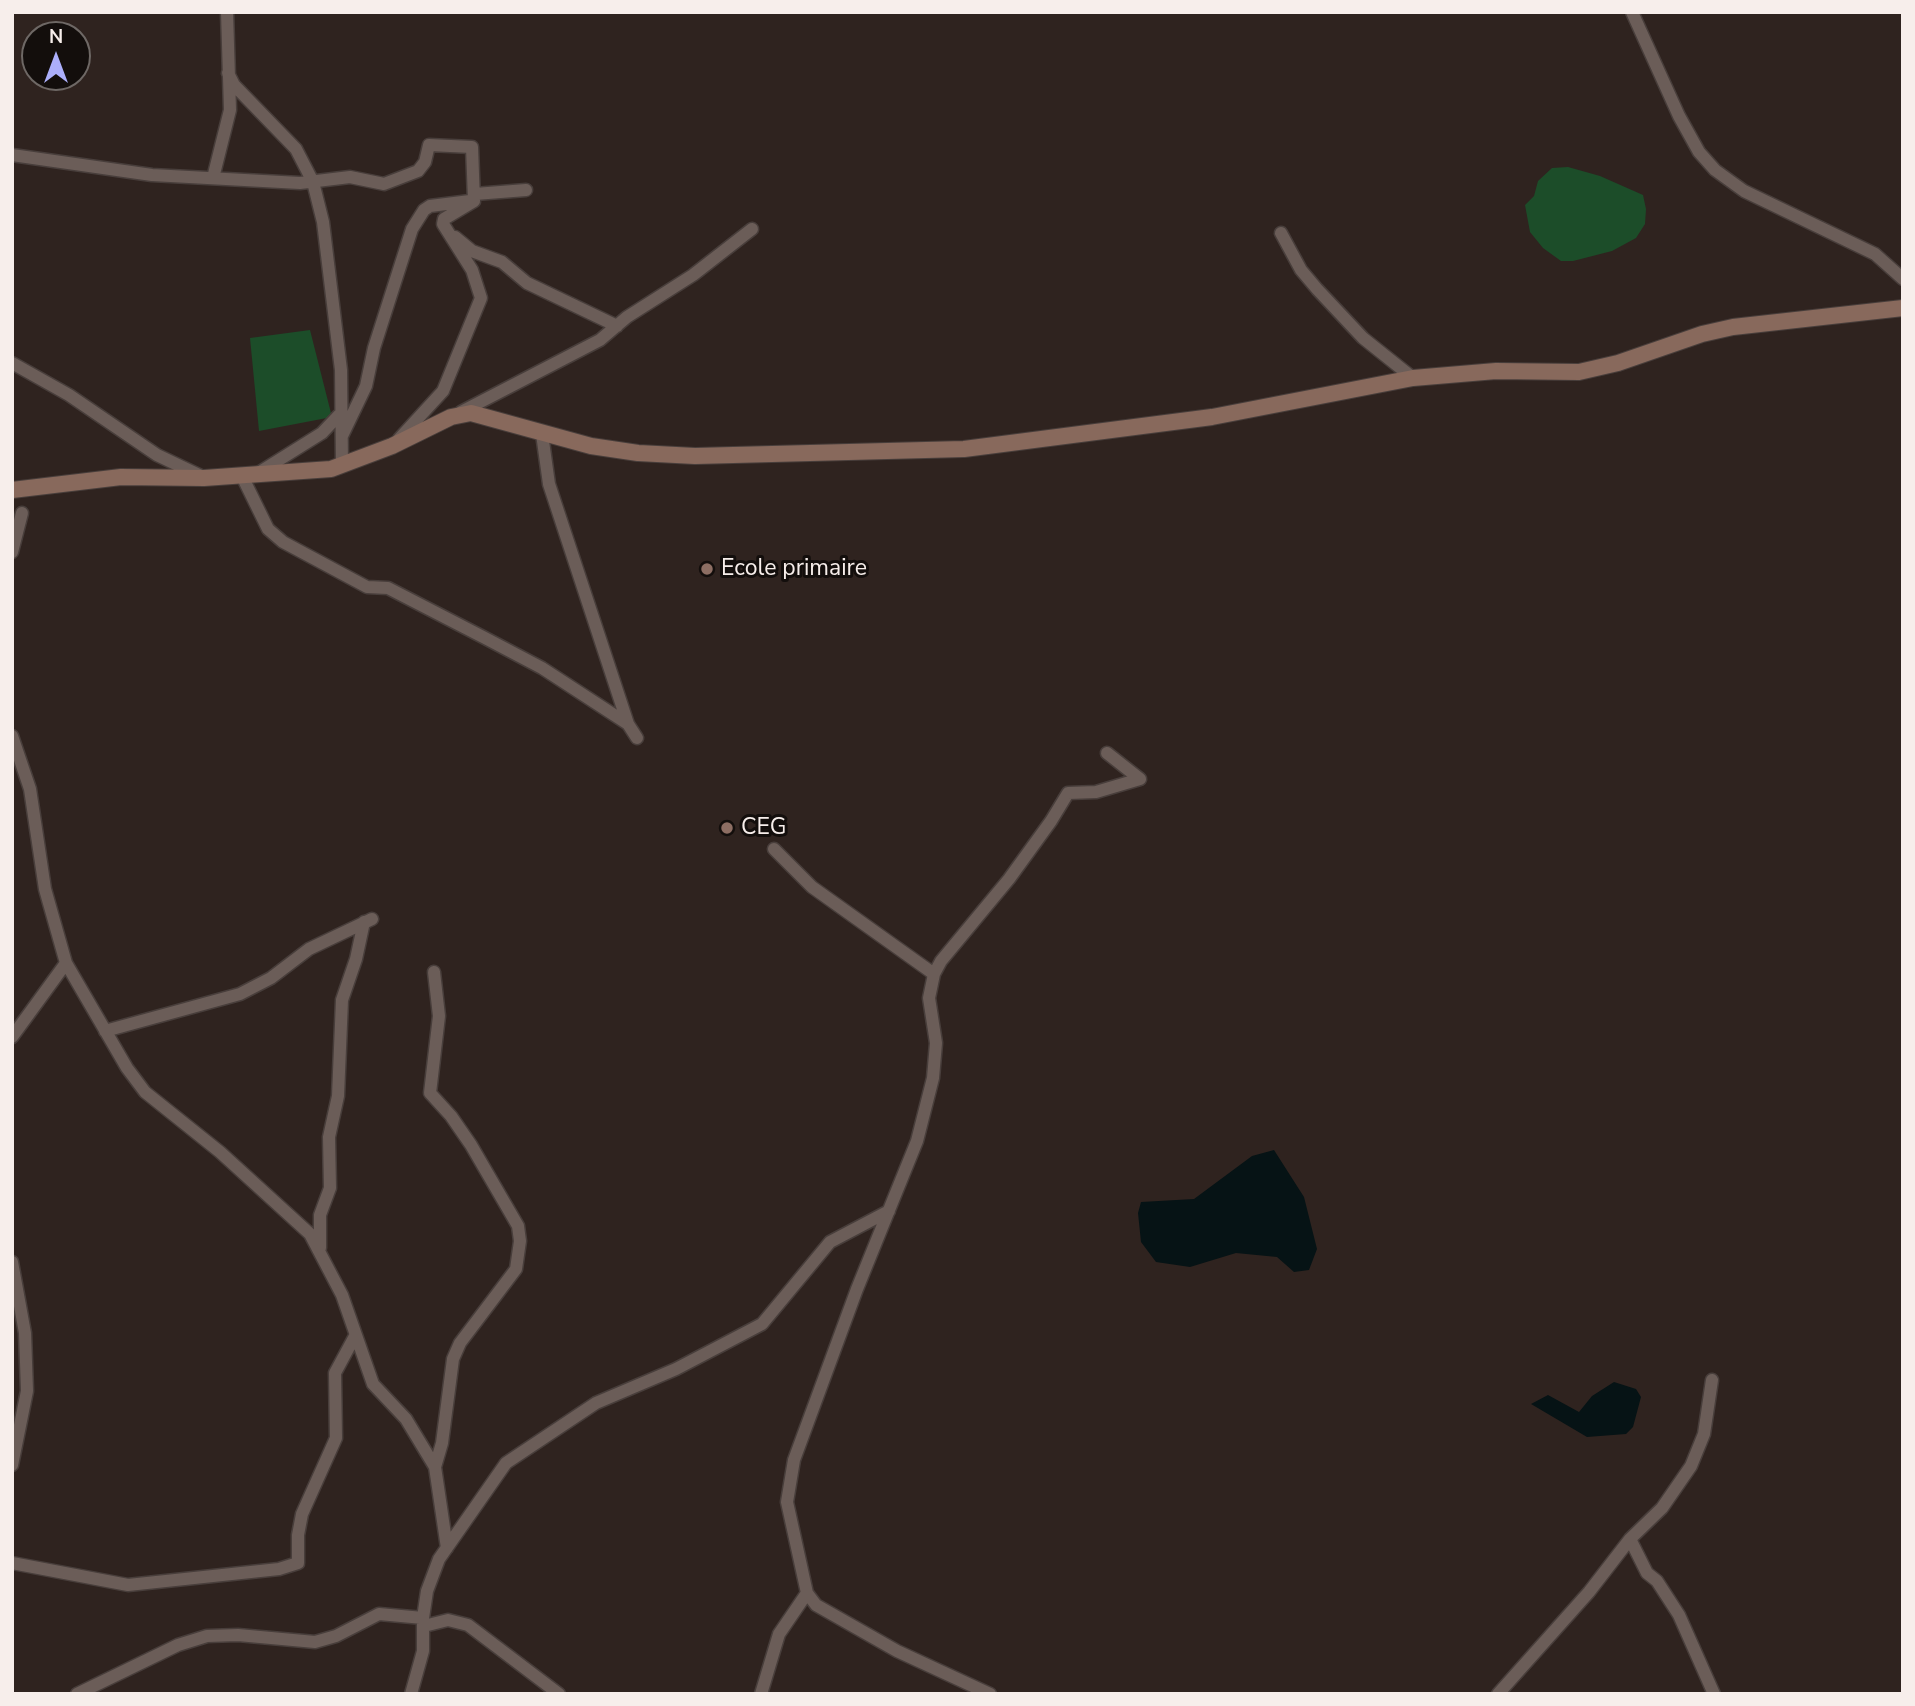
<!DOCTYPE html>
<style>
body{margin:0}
#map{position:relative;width:1915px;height:1706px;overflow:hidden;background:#2f231f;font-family:"Nunito Sans",sans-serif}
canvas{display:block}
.frame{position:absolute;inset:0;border:14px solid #f7eeeb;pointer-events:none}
.north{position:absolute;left:21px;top:21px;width:70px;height:70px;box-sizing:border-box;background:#130e0c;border:2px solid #6e6865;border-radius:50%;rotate:0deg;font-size:19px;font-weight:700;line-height:28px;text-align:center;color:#f7eeeb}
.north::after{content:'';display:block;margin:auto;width:24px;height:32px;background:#acaffb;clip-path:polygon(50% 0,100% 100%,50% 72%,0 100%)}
</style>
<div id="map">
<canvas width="1915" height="1706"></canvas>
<div class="frame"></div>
<div class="north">N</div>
</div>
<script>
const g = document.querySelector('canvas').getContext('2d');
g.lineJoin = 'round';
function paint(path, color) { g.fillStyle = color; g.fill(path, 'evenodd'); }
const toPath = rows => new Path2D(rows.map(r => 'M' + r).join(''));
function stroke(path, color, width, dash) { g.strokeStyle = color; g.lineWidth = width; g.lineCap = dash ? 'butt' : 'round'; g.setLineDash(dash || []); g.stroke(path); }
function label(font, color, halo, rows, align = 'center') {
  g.font = font + ' "Nunito Sans",sans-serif'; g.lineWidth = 6; g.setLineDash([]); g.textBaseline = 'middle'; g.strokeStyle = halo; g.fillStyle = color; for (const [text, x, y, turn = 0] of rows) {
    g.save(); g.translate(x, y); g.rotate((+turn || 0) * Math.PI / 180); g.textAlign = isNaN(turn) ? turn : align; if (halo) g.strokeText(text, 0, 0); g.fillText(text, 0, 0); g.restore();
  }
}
paint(toPath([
 [1568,167,1600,176,1643,195,1646,209,1645,224,1636,238,1612,251,1573,261,1561,261,1543,248,1530,232,1525,205,1534,196,1538,181,1552,168],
 [310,330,332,417,259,431,250,338]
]), '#1c4d29');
paint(toPath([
 [1274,1150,1304,1197,1317,1249,1309,1270,1294,1272,1277,1257,1236,1253,1190,1267,1156,1262,1141,1242,1138,1213,1141,1202,1194,1199,1252,1156],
 [1614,1382,1636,1389,1641,1397,1633,1427,1626,1434,1587,1437,1531,1404,1548,1395,1579,1412,1592,1396]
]), '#061315');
const street = toPath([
 [1632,12,1679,116,1699,152,1715,170,1744,191,1875,254,1903,279],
 [228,73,234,85,296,149,313,182,323,222,341,370,342,465],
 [12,155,152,175,300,183,350,177,384,184,418,171,425,162,429,145,472,147,474,201,444,219,443,224,472,270,481,298,443,391,399,439],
 [213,178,230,110,227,12],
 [475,194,526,190],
 [1281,233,1301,270,1317,289,1363,338,1413,378],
 [455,237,472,251,502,262,527,283,617,326],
 [12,363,69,395,157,455,201,476],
 [461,412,600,340,627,317,693,275,752,229],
 [542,434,549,484,628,724,637,738],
 [342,436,366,386,374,348,412,229,424,210,430,206,470,201],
 [255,475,322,433,339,415],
 [242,476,268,529,283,542,367,587,388,588,485,638,542,668,628,724],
 [12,552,22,513],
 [12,736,30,789,45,889,66,963,127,1068,145,1092,220,1152,310,1234,342,1295,373,1384,406,1419,435,1467,447,1548],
 [1107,753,1140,779],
 [774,849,812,887,934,974],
 [434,972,439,1016,430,1093,451,1116,471,1145,518,1226,520,1241,516,1269,460,1343,453,1359,442,1443,435,1467],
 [105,1031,240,994,271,978,309,949,372,919],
 [12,1037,66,963],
 [320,1248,320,1215,330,1188,329,1137,338,1096,342,1000,356,959,364,922],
 [12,1262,25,1333,27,1391,12,1465],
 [1630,1539,1647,1573,1657,1581,1679,1615,1714,1694],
 [12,1563,128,1585,279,1569,298,1563,298,1535,302,1514,336,1438,335,1373,355,1336],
 [424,1626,448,1620,468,1625,559,1694],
 [77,1694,178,1645,207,1636,238,1635,315,1642,336,1636,379,1614,423,1618,427,1591,439,1559,506,1463,596,1403,676,1369,762,1324,830,1242,889,1211],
 [411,1694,423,1651,423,1618],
 [761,1694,779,1634,807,1593],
 [990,1694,897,1651,816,1605,807,1593,787,1502,794,1460,857,1289,917,1141,933,1078,936,1043,929,998,934,974,941,961,1009,879,1051,821,1068,793,1096,792,1140,779],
 [1498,1694,1589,1592,1630,1539,1662,1508,1691,1466,1704,1434,1712,1380]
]);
const secondary = toPath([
 [12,490,121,477,204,478,331,469,392,446,451,417,471,413,591,446,638,453,695,456,964,449,1212,417,1413,378,1496,371,1579,372,1618,363,1702,334,1733,327,1903,308]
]);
stroke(street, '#483e3b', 15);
stroke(secondary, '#483e3b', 18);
stroke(street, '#6b5d58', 12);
stroke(secondary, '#88695c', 16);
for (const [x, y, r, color] of [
 [707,569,7,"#8d6e63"],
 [727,828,7,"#8d6e63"]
]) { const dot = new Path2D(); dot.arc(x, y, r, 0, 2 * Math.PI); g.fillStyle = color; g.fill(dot); stroke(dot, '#130e0c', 2.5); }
label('23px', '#f7eeeb', '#130e0c', [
 ["Ecole primaire",721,569],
 ["CEG",741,828]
], 'left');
</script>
